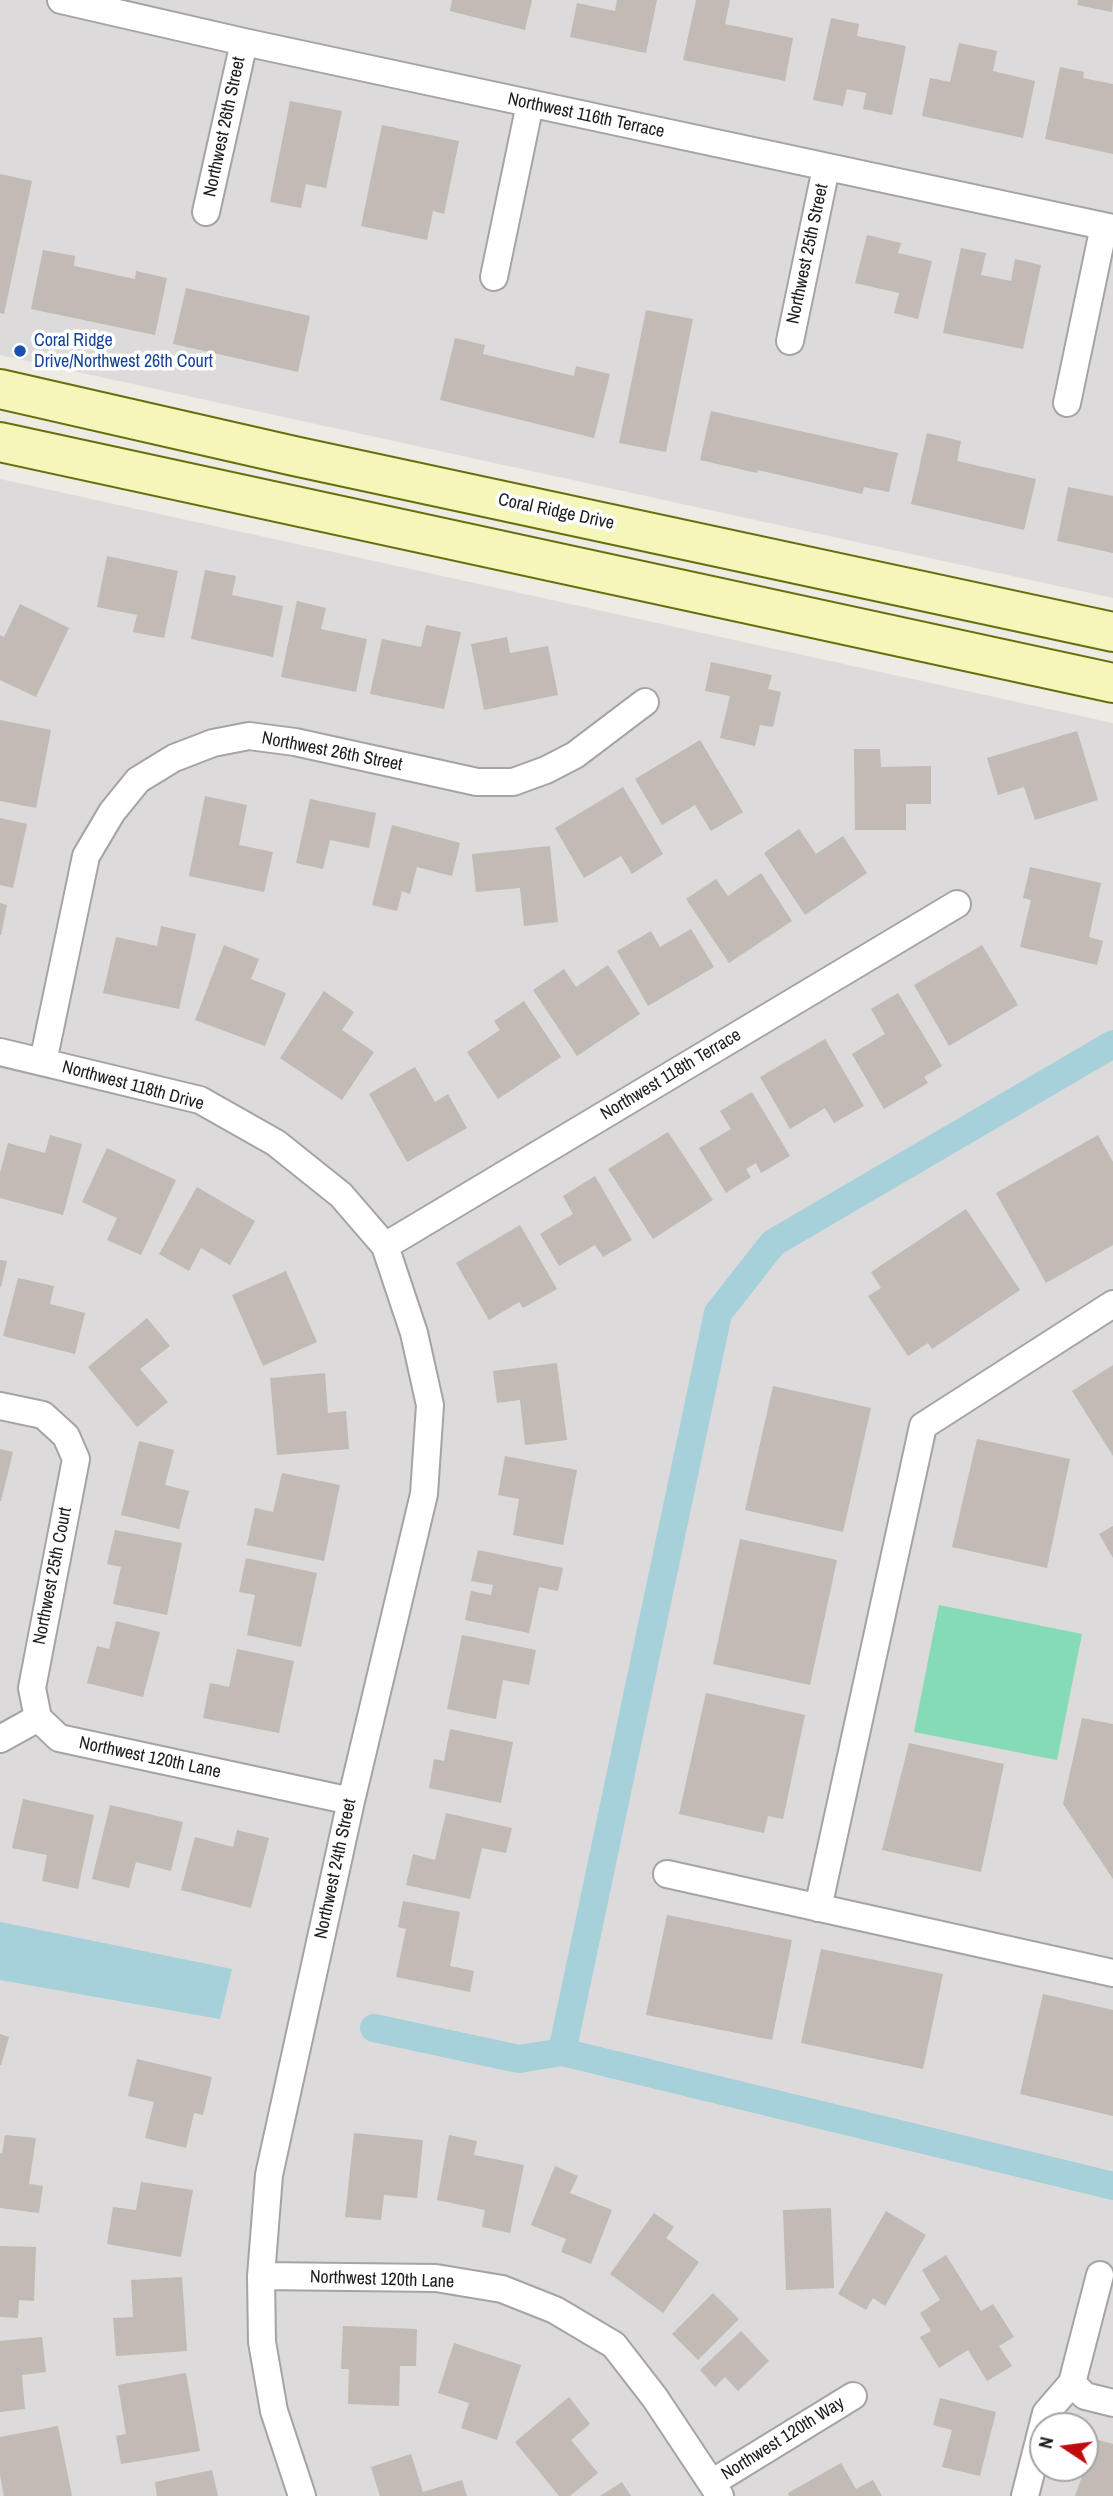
<!DOCTYPE html>
<style>
body{margin:0}
#map{position:relative;width:1113px;height:2496px;overflow:hidden;background:#eeeae4;font-family:"Archivo Narrow",sans-serif}
canvas{display:block}
.north{position:absolute;left:1029px;top:2412px;width:70px;height:70px;box-sizing:border-box;background:#fff;border:2px solid #a5a5a5;border-radius:50%;rotate:283deg;font-size:19px;font-weight:700;line-height:28px;text-align:center;color:#1d1d1d}
.north::after{content:'';display:block;margin:auto;width:24px;height:32px;background:#c10a0f;clip-path:polygon(50% 0,100% 100%,50% 72%,0 100%)}
</style>
<div id="map">
<canvas width="1113" height="2496"></canvas>
<div class="north">N</div>
</div>
<script>
const g = document.querySelector('canvas').getContext('2d');
g.lineJoin = 'round';
function paint(path, color) { g.fillStyle = color; g.fill(path, 'evenodd'); }
const toPath = rows => new Path2D(rows.map(r => 'M' + r).join(''));
function stroke(path, color, width, dash) { g.strokeStyle = color; g.lineWidth = width; g.lineCap = dash ? 'butt' : 'round'; g.setLineDash(dash || []); g.stroke(path); }
function label(font, color, halo, rows, align = 'center') {
  g.font = font + ' "Archivo Narrow",sans-serif'; g.lineWidth = 7; g.setLineDash([]); g.textBaseline = 'middle'; g.strokeStyle = halo; g.fillStyle = color; for (const [text, x, y, turn = 0] of rows) {
    g.save(); g.translate(x, y); g.rotate((+turn || 0) * Math.PI / 180); g.textAlign = isNaN(turn) ? turn : align; if (halo) g.strokeText(text, 0, 0); g.fillText(text, 0, 0); g.restore();
  }
}
paint(toPath([
 [0,0,1113,0,1113,598,0,355],
 [0,479,1113,723,1113,2496,0,2496],
 [1043,2426,1085,2426,1085,2468,1043,2468]
]), '#dcdada');
paint(toPath([
 [939,1605,1082,1634,1057,1760,914,1732]
]), '#85dab7');
paint(toPath([
 [0,1922,232,1969,220,2019,0,1980]
]), '#a6d0da');
stroke(toPath([
 [1113,1044,773,1243,718,1313,562,2052,1113,2186],
 [374,2028,519,2059,562,2052]
]), '#a6d0da', 28);
paint(toPath([
 [452,0,532,0,525,30,450,11],
 [617,0,657,0,646,53,570,37,577,3,615,11],
 [696,0,730,0,725,24,793,38,785,81,683,60],
 [1078,0,1113,0,1112,12,1077,5],
 [831,18,859,24,857,36,906,46,892,115,863,109,866,93,847,89,843,106,813,100],
 [959,43,997,51,993,71,1035,81,1023,138,922,116,930,78,950,82],
 [1060,67,1084,72,1083,78,1113,84,1113,154,1045,139],
 [290,101,342,111,326,188,306,184,301,208,270,202],
 [382,125,459,141,444,214,433,211,427,240,361,226],
 [0,174,32,181,4,314,0,313],
 [867,235,901,243,898,253,932,261,918,319,894,313,899,293,855,283],
 [961,248,986,253,981,275,1011,281,1015,259,1041,265,1023,349,943,333],
 [43,250,75,256,74,266,135,279,136,271,167,278,155,335,31,309],
 [186,288,310,316,298,372,173,344],
 [646,310,693,319,666,452,619,443],
 [455,338,485,345,483,354,574,376,576,366,610,374,594,438,440,400],
 [711,411,898,453,889,492,864,487,862,494,758,470,757,473,700,460],
 [927,433,961,441,957,461,1036,479,1024,530,911,504],
 [1068,487,1113,496,1113,553,1057,541],
 [107,556,178,571,164,638,133,632,137,615,97,607],
 [205,570,236,576,232,595,283,606,273,657,191,639],
 [297,601,326,608,321,629,367,639,356,692,281,677],
 [20,604,69,628,36,697,0,680,0,635,4,637],
 [426,625,461,632,444,709,370,694,382,639,421,647],
 [507,637,510,653,548,646,558,695,484,710,471,644],
 [711,662,772,675,768,689,781,692,773,727,760,725,755,746,720,738,730,696,705,691],
 [0,720,51,730,36,808,0,801],
 [1077,731,1098,800,1035,820,1024,787,998,795,987,758],
 [700,740,743,812,711,831,695,805,662,825,635,779],
 [854,749,880,749,881,767,931,766,931,804,906,804,906,830,855,830],
 [623,787,663,854,632,874,621,856,584,878,555,828],
 [205,796,247,805,239,845,273,852,264,892,189,876],
 [310,799,376,813,369,848,330,840,323,869,296,863],
 [0,818,27,824,13,888,0,885],
 [392,825,460,843,452,876,417,867,410,894,402,891,397,911,372,905],
 [799,829,816,854,843,836,867,873,805,915,764,853],
 [550,846,558,922,524,926,520,888,476,892,472,854],
 [1030,867,1101,883,1089,937,1103,941,1097,965,1020,947,1031,900,1023,898],
 [761,873,792,921,729,963,686,899,716,879,728,896],
 [0,903,7,905,1,935,0,935],
 [161,926,196,934,179,1009,103,993,116,937,157,946],
 [691,929,714,967,648,1006,617,951,651,931,660,947],
 [224,945,259,959,251,979,286,993,265,1046,195,1020],
 [982,945,1018,1005,949,1046,914,985],
 [608,965,640,1014,577,1056,533,990,564,969,576,987],
 [324,991,354,1012,342,1030,374,1052,342,1100,280,1058],
 [898,993,942,1066,924,1077,928,1083,884,1109,852,1054,885,1034,871,1009],
 [524,1001,561,1057,498,1099,467,1052,500,1030,494,1021],
 [825,1039,864,1106,834,1123,825,1108,790,1129,760,1077],
 [415,1067,435,1102,448,1094,467,1128,407,1162,369,1094],
 [752,1092,790,1156,761,1173,756,1163,746,1169,751,1177,726,1193,699,1148,731,1129,720,1111],
 [668,1132,713,1200,653,1239,608,1169],
 [50,1135,82,1144,63,1215,0,1198,0,1173,8,1143,45,1153],
 [1098,1135,1113,1162,1113,1245,1046,1283,996,1193],
 [107,1148,176,1180,141,1255,107,1240,117,1218,82,1202],
 [595,1176,632,1240,603,1257,595,1245,559,1266,540,1234,573,1214,563,1196],
 [197,1187,255,1221,230,1265,201,1248,189,1271,159,1254],
 [966,1209,1020,1290,932,1349,928,1343,908,1356,868,1296,881,1288,871,1272],
 [520,1225,557,1289,523,1308,519,1302,489,1320,456,1263],
 [0,1260,7,1261,1,1287,0,1287],
 [286,1271,317,1342,263,1366,232,1295],
 [18,1278,54,1286,50,1304,85,1313,75,1354,3,1336],
 [147,1318,170,1346,140,1369,168,1402,137,1427,88,1367],
 [557,1363,567,1440,525,1445,520,1400,497,1403,493,1371],
 [1113,1365,1113,1456,1072,1391],
 [325,1373,328,1413,346,1411,349,1449,277,1455,270,1378],
 [773,1386,871,1408,843,1532,745,1510],
 [977,1439,1070,1459,1047,1568,952,1547],
 [139,1441,174,1450,165,1485,189,1491,179,1529,121,1515],
 [0,1449,13,1452,1,1501,0,1501],
 [505,1456,577,1470,563,1545,513,1535,519,1499,498,1495],
 [282,1473,340,1485,324,1561,247,1545,255,1508,273,1512],
 [1113,1526,1113,1558,1099,1534],
 [115,1530,182,1543,167,1615,113,1604,121,1567,107,1564],
 [740,1539,837,1560,810,1685,713,1664],
 [478,1550,563,1568,558,1591,539,1587,529,1633,465,1620,471,1591,491,1595,493,1585,471,1581],
 [246,1558,317,1573,301,1647,247,1635,255,1595,239,1592],
 [116,1621,160,1632,143,1697,87,1683,97,1646,109,1649],
 [462,1635,536,1650,529,1685,503,1680,496,1719,447,1709],
 [237,1649,294,1661,279,1733,203,1718,210,1683,229,1687],
 [706,1693,805,1715,783,1819,768,1816,764,1833,679,1814],
 [1082,1718,1113,1724,1113,1879,1063,1804],
 [450,1729,513,1742,501,1803,429,1788,434,1759,444,1761],
 [909,1743,1004,1764,981,1872,882,1850],
 [23,1799,94,1815,78,1889,42,1881,47,1855,12,1848],
 [110,1805,183,1822,171,1871,136,1862,129,1888,92,1879],
 [446,1813,512,1828,506,1853,482,1848,470,1899,406,1885,413,1854,435,1860],
 [237,1830,269,1838,251,1908,181,1890,195,1837,233,1847],
 [403,1901,460,1912,450,1966,474,1971,470,1992,396,1977,406,1929,398,1927],
 [667,1915,792,1940,772,2040,646,2015],
 [821,1949,943,1974,923,2069,801,2043],
 [1043,1994,1113,2010,1113,2116,1020,2094],
 [0,2034,9,2037,1,2065,0,2065],
 [137,2059,212,2077,203,2115,194,2113,186,2148,145,2138,154,2102,128,2096],
 [354,2133,423,2140,417,2198,384,2195,381,2220,345,2217],
 [5,2135,36,2138,29,2184,43,2186,39,2213,0,2208,0,2153,2,2154],
 [449,2135,477,2141,474,2155,524,2165,510,2233,482,2227,485,2210,437,2200],
 [555,2166,578,2176,570,2193,612,2210,591,2264,561,2252,566,2239,531,2225],
 [141,2182,193,2190,181,2257,107,2244,113,2207,136,2210],
 [831,2208,834,2288,786,2290,783,2210],
 [886,2211,926,2235,885,2306,873,2298,866,2310,838,2294],
 [654,2213,674,2227,666,2238,699,2262,663,2313,610,2274],
 [0,2246,36,2247,34,2301,19,2300,18,2318,0,2317],
 [946,2255,981,2311,993,2304,1014,2337,999,2346,1012,2366,987,2381,968,2350,939,2368,920,2337,931,2331,920,2313,940,2300,922,2270],
 [182,2277,187,2351,116,2356,113,2318,133,2317,131,2280],
 [713,2293,739,2319,698,2360,672,2334],
 [343,2326,417,2329,416,2366,400,2366,399,2406,348,2404,349,2369,341,2369],
 [741,2331,769,2361,738,2391,725,2377,715,2387,700,2370],
 [42,2337,46,2372,22,2375,25,2409,0,2412,0,2341],
 [454,2343,521,2365,497,2440,461,2428,469,2403,438,2393],
 [186,2373,200,2451,121,2464,116,2436,126,2434,118,2385],
 [569,2397,590,2424,571,2440,598,2473,570,2496,559,2496,515,2442],
 [940,2398,996,2412,980,2476,942,2467,952,2430,933,2425],
 [58,2426,72,2496,4,2496,0,2475,0,2437],
 [1091,2438,1113,2444,1113,2496,1075,2496,1085,2468],
 [411,2454,423,2492,462,2480,467,2496,380,2496,371,2467],
 [841,2463,856,2489,873,2480,882,2496,789,2496,788,2493],
 [212,2470,218,2496,157,2496,155,2482],
 [622,2482,631,2496,600,2496]
]), '#c2bab4');
const street = toPath([
 [61,0,244,42,1113,228],
 [206,212,244,42],
 [494,277,530,104],
 [790,341,826,168],
 [1067,403,1104,226],
 [0,1052,200,1100,276,1143,341,1195,385,1246,414,1333,430,1405,424,1494,351,1801,269,2175,261,2276,262,2342,274,2411,302,2496],
 [43,1062,86,856,112,812,138,780,174,758,213,743,249,736,295,742,477,782,513,782,546,770,575,755,645,702],
 [385,1246,957,904],
 [0,1406,43,1415,66,1436,76,1459,32,1688,38,1718],
 [38,1718,59,1738,351,1801],
 [0,1739,38,1718],
 [667,1874,1113,1973],
 [818,1908,923,1426,1113,1304],
 [261,2276,436,2278,502,2289,555,2310,614,2345,655,2398,720,2496],
 [1072,2383,1085,2396,1113,2403],
 [713,2482,853,2396],
 [1025,2496,1046,2413,1072,2383,1100,2275]
]);
const secondary = toPath([
 [0,389,294,456,1113,632],
 [0,442,1113,683]
]);
stroke(street, '#a4a4a4', 30);
stroke(secondary, '#676f0a', 42);
stroke(street, '#fff', 26);
stroke(secondary, '#f5f6ba', 38);
for (const [x, y, r, color] of [
 [20,351,7,"#1a4fb4"]
]) { const dot = new Path2D(); dot.arc(x, y, r, 0, 2 * Math.PI); g.fillStyle = color; g.fill(dot); stroke(dot, '#fff', 2.5); }
label('18px', '#1d1d1d', '#fff', [
 ["Northwest 116th Terrace",586,116,12],
 ["Northwest 26th Street",225,127,-78],
 ["Northwest 25th Street",808,254,-78],
 ["Coral Ridge Drive",556,512,12],
 ["Northwest 26th Street",332,752,11],
 ["Northwest 118th Terrace",671,1075,-31],
 ["Northwest 118th Drive",133,1086,15],
 ["Northwest 25th Court",53,1576,-79],
 ["Northwest 120th Lane",150,1758,12],
 ["Northwest 24th Street",336,1869,-78],
 ["Northwest 120th Lane",382,2280,2],
 ["Northwest 120th Way",783,2439,-32]
]);
label('18px', '#164399', '#fff', [
 ["Coral Ridge",34,341],
 ["Drive/Northwest 26th Court",34,362]
], 'left');
</script>
